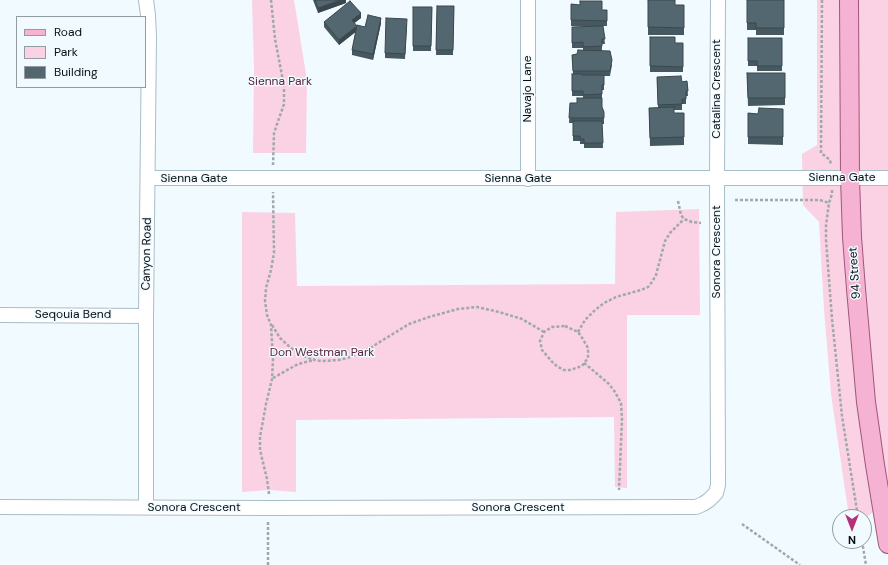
<!DOCTYPE html>
<style>
body{margin:0}
#map{position:relative;width:888px;height:565px;overflow:hidden;background:#f1fafe;font-family:"DM Sans",sans-serif}
canvas{display:block}
.legend{position:absolute;left:16px;top:16px;width:130px;height:72px;box-sizing:border-box;background:#f1fafe;border:1px solid #939ca0;margin:0;padding:5px 7px;list-style:none;font-size:12px;color:#070e12}
.legend li{display:flex;align-items:center;gap:8px;height:20px}
.legend b{width:20px;border:1px solid #939ca0}
.north{position:absolute;left:832px;top:509px;width:40px;height:40px;box-sizing:border-box;background:#f1fafe;border:1px solid #939ca0;border-radius:50%;rotate:180deg;font-size:11px;font-weight:700;line-height:16px;text-align:center;color:#070e12}
.north::after{content:'';display:block;margin:auto;width:14px;height:18px;background:#b4327b;clip-path:polygon(50% 0,100% 100%,50% 72%,0 100%)}
</style>
<div id="map">
<canvas width="888" height="565"></canvas>
<ul class="legend">
<li><b style="height:5px;background:#f6b2d3"></b>Road</li>
<li><b style="height:11px;background:#fad2e3"></b>Park</li>
<li><b style="height:11px;background:#536770"></b>Building</li>
</ul>
<div class="north">N</div>
</div>
<script>
const g = document.querySelector('canvas').getContext('2d');
g.lineJoin = 'round';
function paint(path, color) { g.fillStyle = color; g.fill(path, 'evenodd'); }
const toPath = rows => new Path2D(rows.map(r => 'M' + r).join(''));
function stroke(path, color, width, dash) { g.strokeStyle = color; g.lineWidth = width; g.lineCap = dash ? 'butt' : 'round'; g.setLineDash(dash || []); g.stroke(path); }
function label(font, color, halo, rows, align = 'center') {
  g.font = font + ' "DM Sans",sans-serif'; g.lineWidth = 3; g.setLineDash([]); g.textBaseline = 'middle'; g.strokeStyle = halo; g.fillStyle = color; for (const [text, x, y, turn = 0] of rows) {
    g.save(); g.translate(x, y); g.rotate((+turn || 0) * Math.PI / 180); g.textAlign = isNaN(turn) ? turn : align; if (halo) g.strokeText(text, 0, 0); g.fillText(text, 0, 0); g.restore();
  }
}
paint(toPath([
 [252,0,294,0,307,80,306,153,253,153,254,68],
 [817,0,888,0,888,499,864,520,864,517,849,517,831,394,824,309,819,222,803,205,802,154,817,145],
 [699,209,700,315,627,315,627,488,615,487,614,417,296,420,296,492,269,490,242,492,242,212,295,213,297,286,615,284,616,212]
]), '#fad2e3');
const minor = toPath([
 [528,0,528,179],
 [148,178,888,178],
 [0,315,146,316],
 [0,507,269,508,689,507,696,507,703,504,709,500,716,493,718,485,718,477,717,178,718,0],
 [146,508,146,316,149,37,148,15,146,0]
]);
const major = toPath([
 [849,0,850,178,852,237,856,289,866,402,875,465,888,544]
]);
stroke(minor, '#a8bec9', 16);
stroke(major, '#9e577d', 20);
stroke(toPath([
 [271,0,275,39,284,86,284,104,274,133,273,165],
 [822,0,821,153,830,160,831,165],
 [832,190,832,194,829,203,826,225,826,240,832,319,842,416,858,517],
 [735,200,820,200,829,203],
 [678,201,681,215,684,219,692,222,701,223],
 [272,325,280,338,291,348,303,356,315,360,321,361,339,360,350,357,370,348,409,324,429,317,458,309,477,307,499,312,522,319,544,332],
 [565,326,578,332,581,336,588,348,588,358,582,366,570,370,563,370,554,364,542,350,540,341,544,332,552,327,565,326],
 [578,332,585,320,595,310,604,303,616,297,641,290,648,287,652,282,656,275,665,241,670,233,684,219],
 [584,363,589,367,609,384,615,392,621,403,622,419,619,490],
 [273,378,298,364,314,360],
 [269,494,267,479,260,450,260,437,266,404,272,379,273,359,271,325,267,315,265,301,266,288,271,270,274,253,273,192],
 [742,524,800,565],
 [862,541,866,565],
 [268,565,268,521]
]), '#a0a8ac', 2.5, [3, 2]);
stroke(minor, '#fff', 14);
stroke(major, '#f6b2d3', 18);
paint(toPath([
 [313,0,346,0,346,3,318,13],
 [648,0,675,5,684,5,684,35,648,35],
 [747,0,784,0,784,35,756,35,756,30,747,30],
 [571,4,602,10,607,16,607,26,603,26,605,44,602,44,602,51,612,65,610,76,604,76,604,90,602,90,602,107,604,112,604,124,602,124,603,148,584,148,584,144,580,144,580,141,573,141,573,123,569,123,570,103,577,103,583,98,583,96,572,96,572,74,573,74,572,55,577,54,583,50,583,48,572,48,572,27,602,26,571,26],
 [437,6,454,6,453,55,436,55],
 [413,7,432,7,431,51,413,51],
 [361,18,354,23,357,29,381,23,373,60,352,55,352,50,356,31,339,45,324,27,324,22],
 [407,24,405,59,385,58,385,53],
 [650,37,675,43,683,43,683,72,650,72],
 [748,38,782,38,782,71,757,71,757,66,748,66],
 [747,73,785,73,785,105,748,106],
 [657,77,682,82,687,81,688,96,686,96,686,104,682,104,682,110,674,110,674,113,684,113,684,145,650,146,649,108,658,108],
 [783,109,783,145,748,144,748,113,758,114]
]), '#475960');
paint(toPath([
 [341,0,346,0,346,3,318,13,318,8],
 [361,13,361,18,352,25,352,20],
 [381,18,381,23,373,60,373,54],
 [357,26,357,31,339,45,339,40]
]), '#3a484e');
const building = toPath([
 [315,0,341,0,318,8,315,0],
 [648,0,675,0,675,5,684,5,684,28,648,27,648,0],
 [747,0,784,0,784,28,756,28,756,23,747,23,747,0],
 [350,1,361,13,352,20,357,26,339,40,324,22,350,1],
 [580,1,602,1,602,10,607,10,607,21,571,20,571,4,580,5,580,1],
 [437,6,454,6,453,50,436,50,437,6],
 [413,7,432,7,431,46,413,46,413,7],
 [368,15,381,18,373,54,352,50,357,25,365,27,368,15],
 [386,18,407,19,405,54,385,53,386,18],
 [603,26,605,39,602,39,602,46,583,47,583,42,572,43,572,27,603,26],
 [650,37,675,37,675,43,683,43,683,67,650,66,650,37],
 [748,38,782,38,782,66,757,66,757,61,748,61,748,38],
 [578,50,610,51,612,60,610,71,573,71,572,55,577,54,578,50],
 [747,73,785,73,785,98,748,98,747,73],
 [572,74,582,74,582,75,604,75,604,85,602,85,602,94,583,95,583,91,572,91,572,74],
 [681,76,682,82,687,81,688,91,686,91,686,99,682,99,682,104,658,105,657,77,681,76],
 [577,98,602,98,602,107,604,112,604,118,569,118,570,103,577,103,577,98],
 [674,107,674,113,684,113,684,137,650,138,649,108,674,107],
 [759,108,783,109,783,137,748,137,748,113,758,114,759,108],
 [573,121,602,121,603,143,584,143,584,139,580,139,580,136,573,136,573,121]
]);
paint(building, '#536770');
stroke(building, '#3a484e', 1);
label('12px', '#59243f', '#f1fafe', [
 ["Sienna Park",280,82],
 ["Don Westman Park",322,353]
]);
label('12px', '#070e12', '#f1fafe', [
 ["Navajo Lane",528,89,-90],
 ["Catalina Crescent",717,89,-90],
 ["Sienna Gate",842,178],
 ["Sienna Gate",194,179],
 ["Sienna Gate",518,179],
 ["Sonora Crescent",717,252,-90],
 ["Canyon Road",147,254,-89],
 ["94 Street",855,273,-94],
 ["Seqouia Bend",73,315],
 ["Sonora Crescent",194,508],
 ["Sonora Crescent",518,508]
]);
</script>
